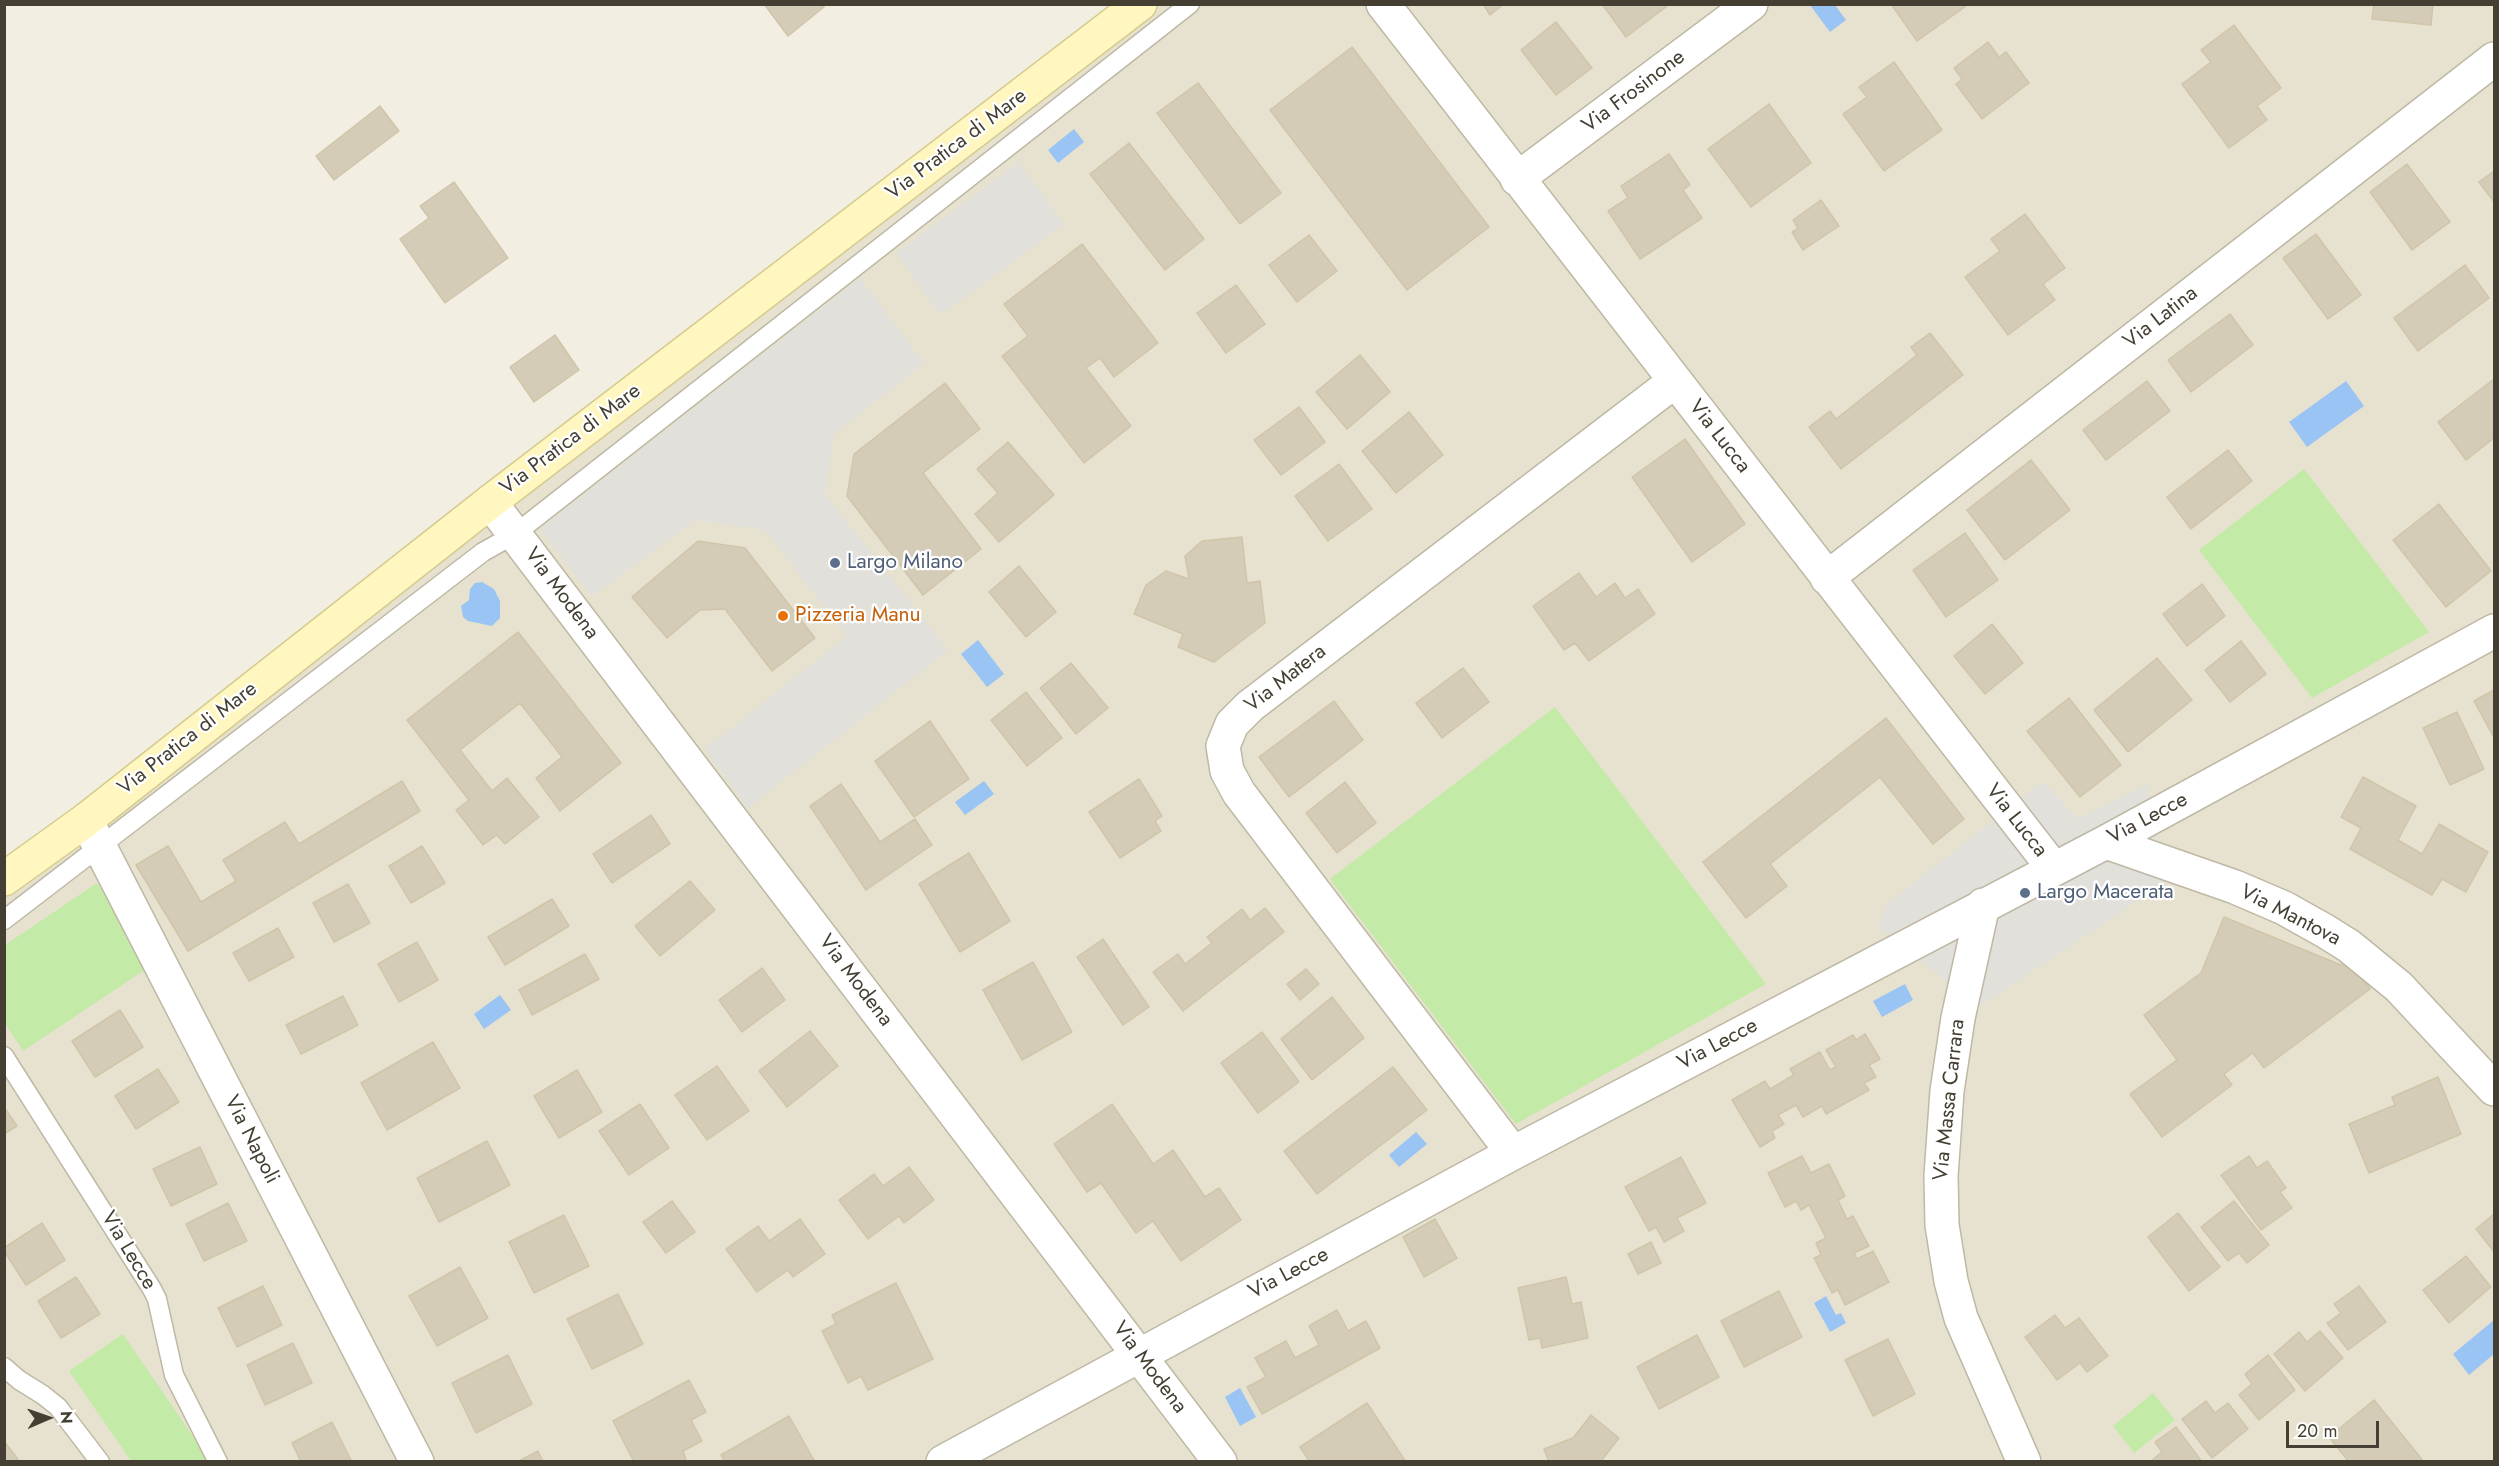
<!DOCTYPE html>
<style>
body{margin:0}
#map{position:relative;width:2499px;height:1466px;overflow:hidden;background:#f2efe2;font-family:Jost,sans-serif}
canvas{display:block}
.frame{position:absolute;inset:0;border:6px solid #443f32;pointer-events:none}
.north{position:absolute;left:18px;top:1388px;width:60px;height:60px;-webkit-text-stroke:4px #fff;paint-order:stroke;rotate:88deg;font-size:16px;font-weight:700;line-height:24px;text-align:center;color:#443f32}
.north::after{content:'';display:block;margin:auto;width:21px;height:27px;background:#443f32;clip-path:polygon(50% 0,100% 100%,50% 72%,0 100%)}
.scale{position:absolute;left:2286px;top:1421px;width:93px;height:27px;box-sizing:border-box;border:3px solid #443f32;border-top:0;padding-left:8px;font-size:18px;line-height:21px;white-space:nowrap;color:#443f32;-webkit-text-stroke:4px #fff;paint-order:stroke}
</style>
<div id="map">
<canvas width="2499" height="1466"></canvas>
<div class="frame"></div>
<div class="north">N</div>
<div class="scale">20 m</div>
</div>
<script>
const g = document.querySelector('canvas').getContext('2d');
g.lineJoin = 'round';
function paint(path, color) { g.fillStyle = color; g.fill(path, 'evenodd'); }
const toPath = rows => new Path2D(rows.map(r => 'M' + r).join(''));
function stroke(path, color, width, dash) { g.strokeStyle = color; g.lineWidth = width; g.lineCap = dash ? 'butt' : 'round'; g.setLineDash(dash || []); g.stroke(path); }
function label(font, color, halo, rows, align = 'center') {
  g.font = font + ' Jost,sans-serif'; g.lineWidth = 4.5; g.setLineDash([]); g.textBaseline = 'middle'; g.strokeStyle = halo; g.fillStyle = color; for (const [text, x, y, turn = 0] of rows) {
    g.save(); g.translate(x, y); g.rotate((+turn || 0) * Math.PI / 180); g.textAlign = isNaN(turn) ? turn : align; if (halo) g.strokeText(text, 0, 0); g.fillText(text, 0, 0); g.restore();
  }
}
paint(toPath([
 [1151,5,2494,5,2494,1461,5,1462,5,889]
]), '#e7e2cf');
paint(toPath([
 [2304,469,2429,632,2312,698,2199,550],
 [1555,707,1766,984,1516,1124,1330,879],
 [97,883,152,965,23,1051,5,1023,5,945],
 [123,1334,209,1460,206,1462,131,1461,69,1371],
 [2153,1393,2175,1420,2134,1453,2113,1426]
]), '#c4eaa7');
paint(toPath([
 [1019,163,1064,224,940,315,896,253],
 [860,278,924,363,834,434,825,495,948,650,748,808,705,749,847,636,765,530,695,520,592,596,540,529],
 [2043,781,2078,819,2147,784,2166,882,1979,1007,1878,927,1887,904]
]), '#e2e0db');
paint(toPath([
 [1810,5,1835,5,1846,20,1830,32],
 [1074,129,1084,142,1058,163,1048,150],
 [2346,381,2364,406,2307,447,2289,422],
 [482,582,494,589,500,601,500,618,492,626,468,621,463,617,461,606,469,600,470,589,475,583],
 [978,640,1004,674,987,687,961,654],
 [984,781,994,794,965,815,955,802],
 [1905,984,1913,1000,1882,1017,1873,1001],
 [500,995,511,1010,484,1029,474,1014],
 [1416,1132,1427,1144,1399,1167,1389,1155],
 [1826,1296,1836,1315,1841,1313,1846,1323,1830,1332,1814,1303],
 [2494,1320,2494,1354,2469,1375,2453,1354],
 [1240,1388,1256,1417,1240,1426,1225,1397]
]), '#99c4f4');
const building = toPath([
 [764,4,822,4,824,7,788,36,764,4],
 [1483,4,1504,4,1490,15,1483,4],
 [1602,4,1670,4,1626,37,1602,4],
 [1891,4,1969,4,1917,41,1891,4],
 [2374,4,2433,4,2431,25,2372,19,2374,4],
 [1556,22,1592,68,1556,95,1521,50,1556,22],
 [2234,25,2281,88,2257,106,2267,120,2229,148,2182,84,2211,62,2201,50,2234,25],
 [1988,42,1999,57,2006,52,2029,83,1982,119,1956,84,1962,79,1954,68,1988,42],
 [1352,47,1489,227,1407,290,1270,110,1352,47],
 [1894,62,1942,130,1884,171,1843,114,1867,97,1859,87,1894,62],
 [1198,83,1281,193,1240,224,1157,113,1198,83],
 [1769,104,1811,163,1751,207,1708,149,1769,104],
 [380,106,399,131,334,180,316,156,380,106],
 [1129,143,1204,239,1165,270,1090,174,1129,143],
 [1669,154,1690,185,1683,190,1702,218,1640,259,1608,211,1628,198,1621,186,1669,154],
 [2407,164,2450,222,2412,250,2370,192,2407,164],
 [2494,171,2494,202,2479,182,2494,171],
 [454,182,508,258,445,303,400,239,429,218,420,206,454,182],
 [1821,200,1839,226,1803,250,1792,232,1798,228,1793,220,1821,200],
 [2025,214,2065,268,2043,284,2055,300,2008,335,1965,277,2000,251,1991,239,2025,214],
 [2316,234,2361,295,2328,319,2283,258,2316,234],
 [1309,235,1337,271,1297,302,1269,265,1309,235],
 [1082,244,1158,343,1114,377,1100,358,1086,368,1131,426,1084,463,1002,356,1028,336,1004,304,1082,244],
 [2465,265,2489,298,2418,351,2394,318,2465,265],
 [1236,285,1265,324,1226,353,1197,313,1236,285],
 [2230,314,2253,345,2191,392,2168,360,2230,314],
 [1930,333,1963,375,1841,469,1809,427,1830,411,1836,419,1917,355,1911,347,1930,333],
 [555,335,579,370,534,402,510,367,555,335],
 [1360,355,1390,392,1347,429,1316,392,1360,355],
 [2494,379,2494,438,2466,460,2438,422,2494,379],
 [2147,381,2170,411,2106,460,2083,430,2147,381],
 [945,383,980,429,923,473,981,549,923,595,847,496,854,454,945,383],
 [1299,407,1325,442,1281,475,1254,440,1299,407],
 [1409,412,1443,455,1396,493,1362,451,1409,412],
 [1685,439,1745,524,1692,562,1632,477,1685,439],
 [1008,442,1054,495,999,542,975,514,998,493,977,469,1008,442],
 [2228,450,2252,481,2191,529,2167,497,2228,450],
 [2031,460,2070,510,2005,560,1967,510,2031,460],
 [1339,464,1372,509,1328,541,1295,496,1339,464],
 [2439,504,2491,571,2446,607,2393,540,2439,504],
 [1965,533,1998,580,1946,617,1913,570,1965,533],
 [1242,537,1247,583,1260,581,1265,623,1214,662,1178,647,1183,634,1134,614,1146,585,1166,571,1189,579,1185,556,1202,541,1242,537],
 [698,541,745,548,815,638,772,671,725,609,700,610,667,638,632,597,698,541],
 [1019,566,1056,612,1026,637,989,592,1019,566],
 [1579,573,1596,597,1615,583,1625,598,1638,589,1655,614,1589,661,1575,643,1564,650,1533,606,1579,573],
 [2202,584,2225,616,2187,646,2163,614,2202,584],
 [1992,624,2023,663,1985,694,1954,656,1992,624],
 [518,632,621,763,560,811,536,778,562,757,520,703,460,750,492,791,507,778,539,817,505,844,497,835,483,845,456,810,469,800,407,720,518,632],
 [2241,641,2266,674,2230,702,2205,670,2241,641],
 [2157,658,2192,700,2128,752,2094,710,2157,658],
 [1071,663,1108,708,1076,734,1040,688,1071,663],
 [1463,668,1489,702,1442,738,1416,703,1463,668],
 [2494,690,2494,738,2474,701,2494,690],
 [1026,692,1062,738,1027,766,991,720,1026,692],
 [2069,698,2121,765,2080,797,2027,731,2069,698],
 [1334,701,1363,740,1289,797,1259,757,1334,701],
 [2457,712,2484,769,2450,785,2423,728,2457,712],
 [1886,718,1964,819,1933,844,1880,777,1770,864,1787,886,1746,918,1703,862,1886,718],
 [930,721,969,779,914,817,875,761,930,721],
 [2363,777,2416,806,2398,840,2422,854,2439,824,2488,852,2466,892,2442,879,2432,895,2350,849,2361,828,2341,817,2363,777],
 [1139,779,1162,816,1155,821,1161,831,1120,858,1089,812,1139,779],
 [402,781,420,811,188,951,136,865,168,846,201,902,236,881,223,860,285,822,299,844,402,781],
 [1345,782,1376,823,1337,853,1306,813,1345,782],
 [841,784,880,842,915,819,932,845,866,890,810,806,841,784],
 [651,815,670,844,612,883,593,854,651,815],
 [422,846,445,883,411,903,389,866,422,846],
 [969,853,1010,921,960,952,919,884,969,853],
 [690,881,715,910,660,956,635,926,690,881],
 [348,884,370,923,334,942,313,903,348,884],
 [552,899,569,926,505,965,488,937,552,899],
 [1265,908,1284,932,1183,1011,1153,972,1178,954,1185,964,1212,943,1207,937,1242,909,1250,920,1265,908],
 [2224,917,2341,965,2349,959,2370,989,2264,1068,2253,1053,2224,1074,2232,1085,2162,1137,2130,1094,2177,1060,2144,1015,2201,973,2224,917],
 [278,928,294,957,249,981,233,953,278,928],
 [1103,939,1149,1007,1123,1025,1077,957,1103,939],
 [417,942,438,980,399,1002,378,964,417,942],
 [585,954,599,979,532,1015,519,990,585,954],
 [1033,962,1072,1032,1022,1060,983,990,1033,962],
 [762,968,785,1000,742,1032,719,1000,762,968],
 [1306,969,1319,984,1300,1000,1287,984,1306,969],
 [343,996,358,1025,301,1054,286,1025,343,996],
 [1332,997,1364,1038,1312,1080,1281,1039,1332,997],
 [120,1010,143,1047,95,1077,72,1041,120,1010],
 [810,1031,838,1066,787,1107,759,1071,810,1031],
 [1262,1032,1299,1082,1258,1113,1221,1063,1262,1032],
 [1865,1034,1880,1059,1869,1065,1876,1077,1864,1083,1869,1090,1826,1114,1822,1106,1803,1117,1796,1105,1778,1115,1784,1124,1772,1131,1775,1138,1760,1147,1732,1100,1765,1081,1770,1089,1794,1075,1790,1069,1820,1052,1830,1070,1836,1067,1826,1050,1853,1035,1856,1040,1865,1034],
 [433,1042,460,1088,387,1130,361,1083,433,1042],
 [717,1066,749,1111,707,1140,675,1095,717,1066],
 [1393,1067,1427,1110,1317,1194,1284,1151,1393,1067],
 [158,1069,179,1102,136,1129,115,1096,158,1069],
 [577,1070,602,1112,559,1138,534,1096,577,1070],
 [2438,1077,2461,1134,2369,1173,2349,1124,2395,1105,2392,1097,2438,1077],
 [640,1104,669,1148,629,1175,599,1131,640,1104],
 [1112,1104,1153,1164,1173,1150,1205,1197,1219,1188,1241,1220,1181,1261,1153,1221,1136,1233,1101,1183,1087,1192,1054,1144,1112,1104],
 [4,1107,17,1126,4,1134,4,1107],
 [487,1141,510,1185,439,1222,417,1178,487,1141],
 [200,1147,217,1184,171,1206,153,1169,200,1147],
 [1802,1156,1811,1173,1829,1164,1845,1196,1838,1200,1847,1219,1853,1216,1869,1246,1854,1253,1857,1259,1873,1251,1889,1282,1845,1305,1838,1290,1832,1293,1814,1258,1821,1255,1816,1243,1826,1238,1809,1205,1801,1210,1796,1201,1785,1207,1768,1173,1802,1156],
 [2249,1156,2257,1168,2267,1161,2286,1188,2280,1192,2292,1208,2261,1230,2221,1175,2249,1156],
 [1681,1157,1706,1203,1677,1218,1684,1231,1664,1242,1656,1227,1649,1231,1625,1187,1681,1157],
 [909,1167,934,1200,904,1223,899,1216,868,1239,839,1200,874,1174,883,1186,909,1167],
 [672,1201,695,1232,666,1253,643,1222,672,1201],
 [2234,1201,2269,1245,2247,1263,2239,1253,2228,1261,2201,1227,2234,1201],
 [228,1203,247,1241,204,1261,186,1224,228,1203],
 [2178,1213,2220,1267,2189,1291,2148,1237,2178,1213],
 [2494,1214,2494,1252,2476,1229,2494,1214],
 [564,1215,589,1266,534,1293,509,1242,564,1215],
 [800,1219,825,1254,793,1277,788,1270,757,1292,726,1249,758,1226,769,1241,800,1219],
 [1435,1219,1457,1258,1424,1277,1403,1237,1435,1219],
 [42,1223,65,1260,26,1285,4,1251,4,1248,42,1223],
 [1651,1242,1661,1263,1638,1274,1628,1254,1651,1242],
 [2466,1256,2491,1287,2449,1323,2423,1290,2466,1256],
 [460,1267,488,1318,437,1346,409,1296,460,1267],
 [76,1277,100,1314,61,1338,38,1301,76,1277],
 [1566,1277,1572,1304,1581,1302,1588,1338,1542,1348,1540,1338,1529,1340,1518,1288,1566,1277],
 [896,1283,933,1359,868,1390,861,1376,848,1383,822,1331,836,1324,832,1315,896,1283],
 [263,1286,282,1325,237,1347,218,1308,263,1286],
 [2359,1286,2386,1322,2348,1350,2327,1323,2341,1313,2334,1304,2359,1286],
 [1779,1291,1802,1337,1744,1367,1721,1321,1779,1291],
 [618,1294,643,1344,592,1369,567,1319,618,1294],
 [1337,1310,1348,1331,1366,1321,1380,1348,1262,1414,1247,1387,1266,1377,1255,1358,1286,1341,1295,1358,1319,1345,1309,1326,1337,1310],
 [2055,1315,2065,1328,2079,1318,2108,1356,2087,1372,2080,1363,2057,1380,2025,1337,2055,1315],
 [2320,1331,2343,1358,2305,1391,2274,1354,2299,1332,2307,1342,2320,1331],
 [1697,1335,1719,1377,1659,1409,1637,1367,1697,1335],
 [1888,1339,1915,1394,1873,1416,1845,1360,1888,1339],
 [293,1343,312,1383,265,1405,247,1365,293,1343],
 [508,1355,532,1404,476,1433,452,1383,508,1355],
 [2268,1355,2295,1390,2259,1420,2239,1395,2252,1384,2245,1374,2268,1355],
 [689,1380,706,1412,691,1420,702,1441,683,1451,686,1459,681,1462,634,1462,613,1421,689,1380],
 [2374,1400,2424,1462,2349,1462,2329,1437,2374,1400],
 [2206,1401,2215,1413,2228,1403,2248,1429,2212,1458,2182,1419,2206,1401],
 [1367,1403,1406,1462,1310,1462,1300,1447,1367,1403],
 [1591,1415,1619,1438,1601,1461,1608,1462,1549,1462,1544,1449,1573,1438,1591,1415],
 [789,1416,815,1462,725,1462,721,1455,789,1416],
 [332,1422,351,1460,301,1462,292,1443,332,1422],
 [2176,1427,2202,1462,2150,1462,2162,1452,2155,1442,2176,1427],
 [4,1441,19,1461,18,1462,4,1462,4,1441],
 [538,1451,543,1462,517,1462,538,1451]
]);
paint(building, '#d4ccb7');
stroke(building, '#d0c5a9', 1.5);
const lane = toPath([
 [4,920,483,552,515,534,1190,4],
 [4,1056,152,1289,157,1299,174,1375,218,1462],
 [4,1367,19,1380,43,1395,58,1407,100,1462]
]);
const street = toPath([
 [1383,4,2054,869],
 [1517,179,1751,4],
 [490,502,1220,1462],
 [1827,578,2494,59],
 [86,820,417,1462],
 [2106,842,2235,887,2284,908,2325,931,2349,946,2399,987,2494,1089],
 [1983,905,1958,1018,1947,1091,1941,1176,1942,1225,1951,1281,1961,1318,2024,1462],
 [1513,1153,1239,793,1227,771,1223,746,1232,724,1250,706,1675,381],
 [943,1462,1513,1153,2106,842,2494,631]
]);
const secondary = toPath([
 [4,879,86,820,490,502,1140,4]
]);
stroke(lane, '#beb8a4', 21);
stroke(street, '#beb8a4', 36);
stroke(secondary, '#d5cb8e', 36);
stroke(lane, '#fff', 18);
stroke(street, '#fff', 33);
stroke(secondary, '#fff7bf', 33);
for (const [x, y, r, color] of [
 [835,563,6,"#5c6f8a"],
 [783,616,6,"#e8710a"],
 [2025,893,6,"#5c6f8a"]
]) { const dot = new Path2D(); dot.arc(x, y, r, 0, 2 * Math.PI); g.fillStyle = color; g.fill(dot); stroke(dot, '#fff', 2); }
label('21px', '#443f32', '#fff', [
 ["Via Frosinone",1634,92,-37],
 ["Via Pratica di Mare",957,145,-37],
 ["Via Latina",2161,318,-38],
 ["Via Lucca",1719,437,52],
 ["Via Pratica di Mare",571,440,-37],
 ["Via Modena",561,594,53],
 ["Via Matera",1286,679,-38],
 ["Via Pratica di Mare",188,739,-38],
 ["Via Lecce",2148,819,-28],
 ["Via Lucca",2016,821,52],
 ["Via Mantova",2290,916,27],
 ["Via Modena",855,981,53],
 ["Via Lecce",1718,1045,-28],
 ["Via Massa Carrara",1950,1100,-84],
 ["Via Napoli",251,1140,63],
 ["Via Lecce",128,1251,59],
 ["Via Lecce",1289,1274,-28],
 ["Via Modena",1149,1368,53]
]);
label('21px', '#4e5e75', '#fff', [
 ["Largo Milano",847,563],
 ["Largo Macerata",2037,893]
], 'left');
label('21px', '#c56008', '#fff', [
 ["Pizzeria Manu",795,616]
], 'left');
</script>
